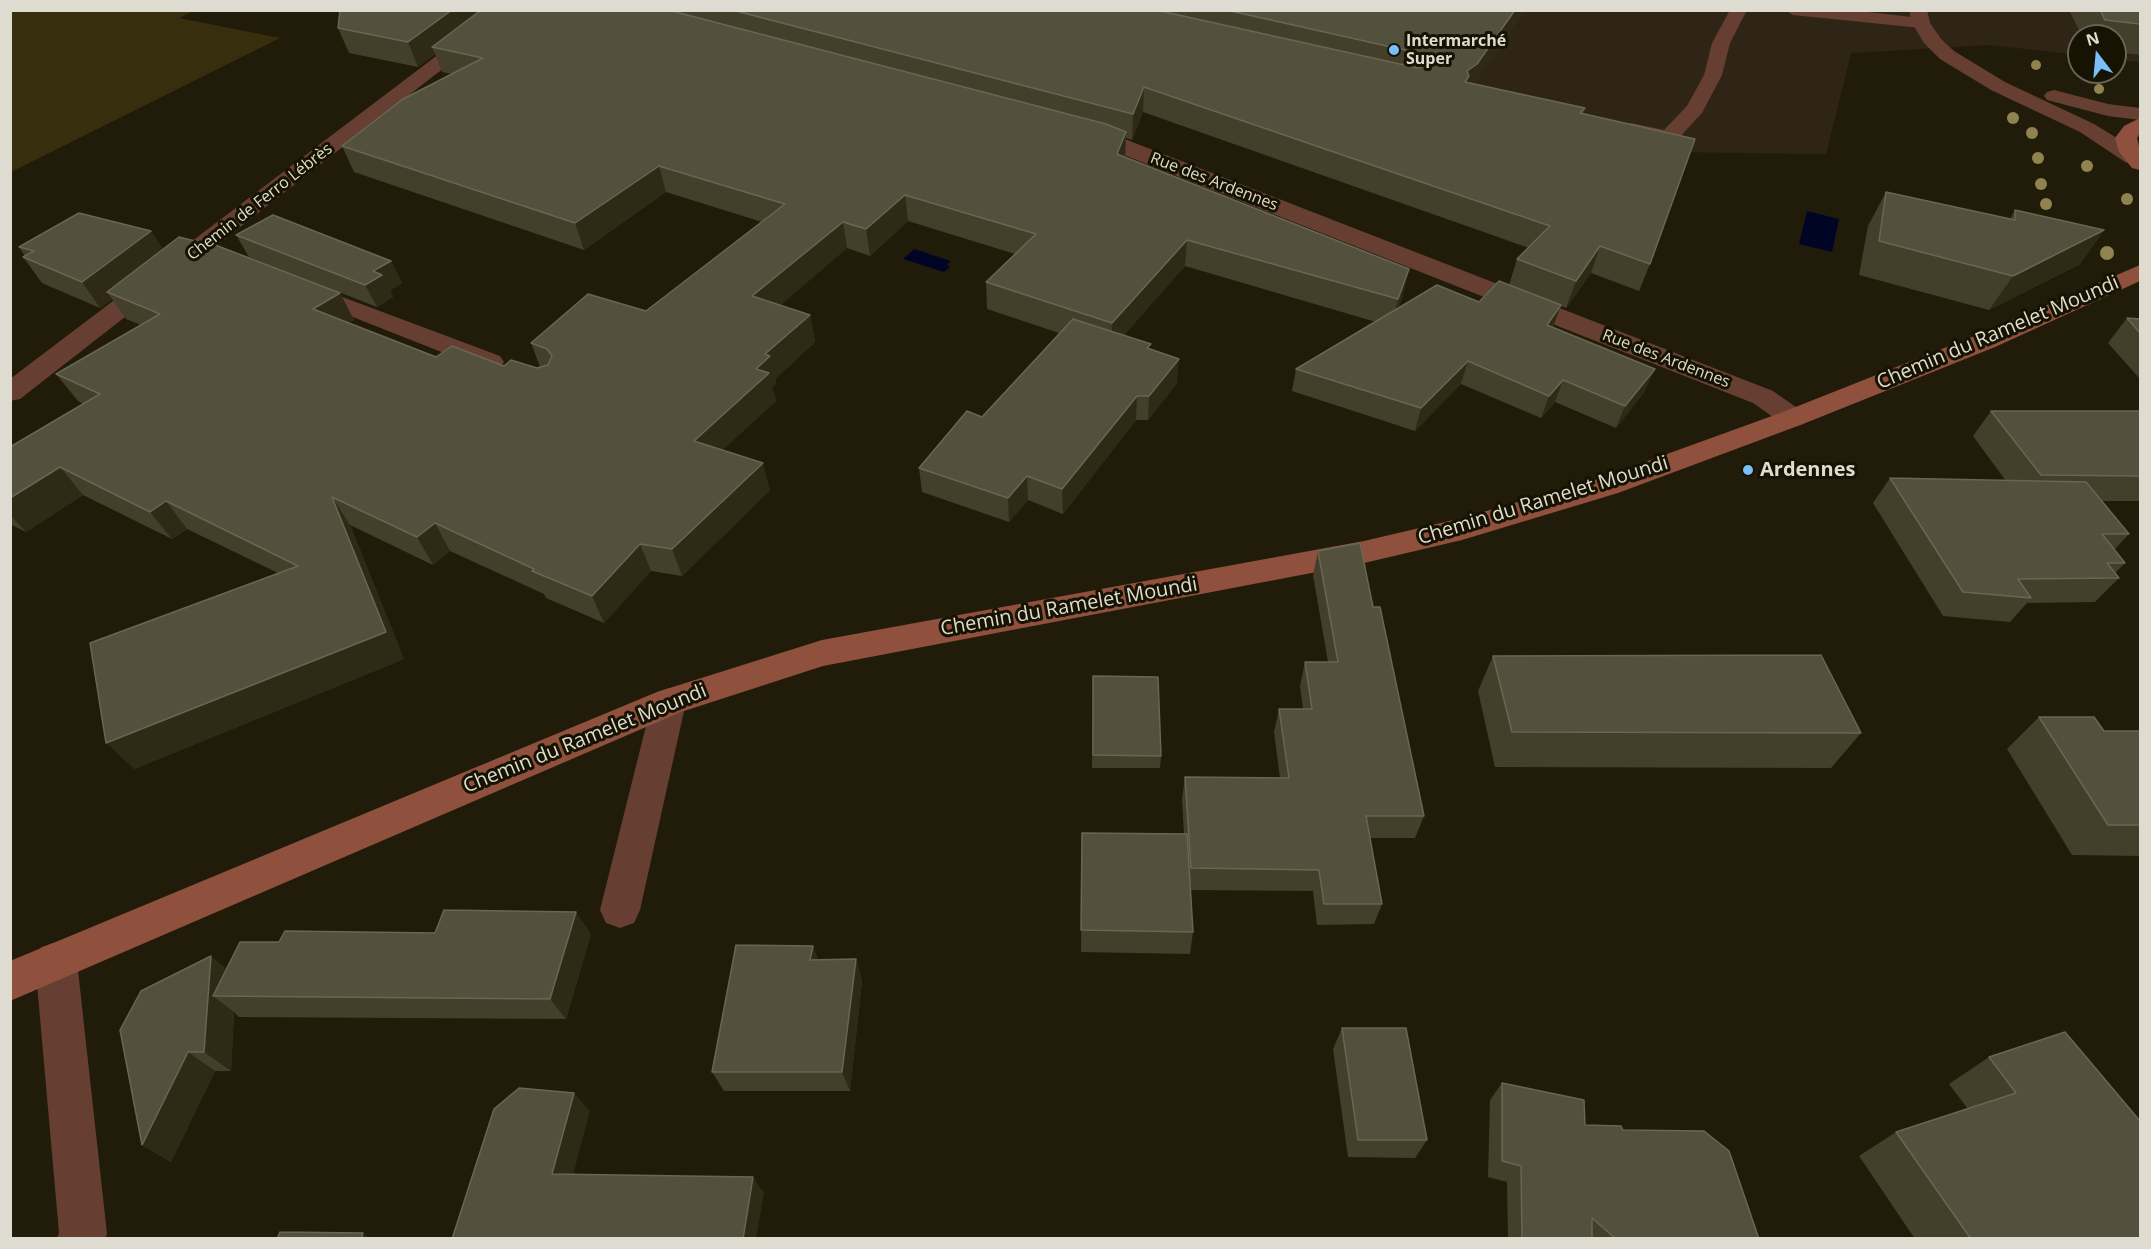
<!DOCTYPE html>
<meta charset="utf-8">
<style>
body{margin:0}
#map{position:relative;width:2151px;height:1249px;overflow:hidden;background:#211c09;font-family:"Open Sans",sans-serif}
canvas{display:block}
.frame{position:absolute;inset:0;border:12px solid #dedcd0;pointer-events:none}
.north{position:absolute;left:2067px;top:24px;width:60px;height:60px;box-sizing:border-box;background:#171303;border:2px solid #676355;border-radius:50%;rotate:344deg;font-size:16px;font-weight:700;line-height:24px;text-align:center;color:#dedcd0}
.north::after{content:'';display:block;margin:auto;width:21px;height:27px;background:#79bff8;clip-path:polygon(50% 0,100% 100%,50% 72%,0 100%)}
</style>
<div id="map">
<canvas width="2151" height="1249"></canvas>
<div class="frame"></div>
<div class="north">N</div>
</div>
<script>
const g = document.querySelector('canvas').getContext('2d');
g.lineJoin = 'round';
function paint(path, color) { g.fillStyle = color; g.fill(path, 'evenodd'); }
const toPath = rows => new Path2D(rows.map(r => 'M' + r).join(''));
function stroke(path, color, width, dash) { g.strokeStyle = color; g.lineWidth = width; g.lineCap = dash ? 'butt' : 'round'; g.setLineDash(dash || []); g.stroke(path); }
function label(font, color, halo, rows, align = 'center') {
  g.font = font + ' "Open Sans",sans-serif'; g.lineWidth = 6; g.setLineDash([]); g.textBaseline = 'middle'; g.strokeStyle = halo; g.fillStyle = color; for (const [text, x, y, turn = 0] of rows) {
    g.save(); g.translate(x, y); g.rotate((+turn || 0) * Math.PI / 180); g.textAlign = isNaN(turn) ? turn : align; if (halo) g.strokeText(text, 0, 0); g.fillText(text, 0, 0); g.restore();
  }
}
paint(toPath([
 [2140,10,2140,62,2115,60,2115,36,2079,36,2079,55,1990,45,1851,53,1826,154,1670,152,1048,11]
]), '#2f2516');
paint(toPath([
 [11,10,193,11,179,18,280,38,11,172]
]), '#362e0c');
paint(toPath([
 [1807,211,1839,219,1832,252,1799,244],
 [914,249,951,261,947,265,950,267,944,272,903,259]
]), '#000525');
paint(toPath([
 [1730,10,1747,10,1730,43,1722,75,1702,113,1676,141,1669,143,1624,133,1621,129,1624,125,1631,123,1664,130,1687,106,1704,75,1712,43,1730,10],
 [1785,10,1850,10,1921,18,1927,19,1930,23,1927,27,1921,28,1793,15,1785,10],
 [305,283,500,356,504,362,500,368,491,370,482,368,297,295,293,290,297,285,305,283]
]), '#663f32');
paint(toPath([
 [497,10,518,10,20,399,10,401,10,379,497,10],
 [1909,10,1927,10,1930,23,1941,39,1954,51,2005,82,2094,124,2140,152,2140,162,2133,164,2125,162,2080,132,1991,90,1940,59,1924,43,1912,23,1909,10],
 [2054,90,2108,104,2140,108,2140,120,2108,116,2047,100,2044,96,2047,92,2054,90],
 [1082,129,1122,138,1773,391,1803,412,1807,418,1803,424,1793,427,1783,424,1753,403,1106,148,1074,140,1071,135,1074,130,1082,129],
 [669,688,681,692,686,702,640,910,634,923,620,928,606,923,600,910,652,702,657,692,669,688],
 [56,942,71,947,77,961,107,1234,105,1238,57,1238,59,1233,35,961,41,947,56,942]
]), '#663f32');
paint(toPath([
 [2140,118,2140,133,2137,138,2140,150,2140,170,2132,168,2119,152,2115,138,2124,126,2140,118],
 [2140,265,2140,281,1995,347,1803,424,1618,493,1462,540,1364,563,823,666,681,712,10,1001,10,961,657,692,822,640,1364,541,1462,518,1598,479,1783,412,1977,335,2140,265]
]), '#8f513d');
g.fillStyle = '#90834f';
for (const [x, y, r] of [
 [2036,65,5],
 [2099,89,5],
 [2013,118,6],
 [2032,133,6],
 [2038,158,6],
 [2087,166,6],
 [2041,184,6],
 [2127,199,6],
 [2046,204,6],
 [2107,253,7]
]) { g.beginPath(); g.arc(x, y, r, 0, 2 * Math.PI); g.fill(); }
paint(toPath([
 [340,10,1525,10,1474,84,1585,108,1583,114,1650,264,1639,291,1591,273,1566,308,1561,306,1553,327,1645,391,1616,428,1555,402,1541,418,1461,384,1415,431,1292,391,1296,369,1376,322,1185,266,1124,335,1150,350,1177,383,1148,420,1136,420,1063,514,1028,500,1009,522,922,492,919,468,982,417,1059,333,987,309,986,282,1015,254,908,221,870,256,847,248,780,305,810,315,815,342,775,379,776,384,772,387,776,401,722,450,770,490,682,576,651,571,604,623,546,598,544,594,450,551,433,565,350,525,404,659,134,769,278,573,187,529,172,539,83,495,26,532,10,524,10,447,83,404,78,401,56,374,141,325,126,319,112,299,100,308,42,283,23,257,25,256,19,247,151,231,163,250,340,293,354,320,349,323,436,357,504,366,537,368,540,367,531,343,646,311,762,222,666,192,584,250,354,172,342,146,452,74,442,72,435,54,418,67,349,53,338,28],
 [1143,112,1529,248,1517,259,1509,285,1479,302,1398,308,1403,296,1125,157,1126,138,1132,140],
 [2069,10,2140,10,2140,55,2115,52,2115,36,2082,36],
 [1886,192,2010,219,2015,210,2104,230,2080,264,1989,310,1859,275,1868,226],
 [236,235,391,261,402,283,390,290,393,297,377,307,249,257],
 [2127,318,2140,319,2140,379,2108,343],
 [1991,411,2140,411,2140,501,2101,501,2129,534,2114,550,2125,563,2115,573,2119,578,2095,602,2027,603,2010,622,1943,616,1873,503,1890,478,2006,481,1973,436],
 [1318,551,1373,607,1424,816,1415,838,1370,838,1382,904,1374,924,1317,925,1313,891,1191,890,1193,932,1190,954,1081,952,1082,833,1184,834,1182,799,1185,777,1280,778,1274,732,1279,709,1303,709,1300,686,1305,662,1328,662,1313,575],
 [1493,656,1861,733,1831,768,1495,767,1478,691],
 [1093,676,1161,756,1160,768,1092,768],
 [2039,717,2104,731,2140,731,2140,856,2072,855,2007,749],
 [435,933,591,934,566,1019,239,1017,234,1012,231,1071,215,1071,171,1162,142,1145,226,969,279,942],
 [813,946,818,960,856,959,862,981,850,1091,724,1091,712,1072],
 [1342,1028,1427,1140,1415,1158,1348,1157,1333,1049],
 [1989,1057,2140,1239,1915,1239,1859,1156,1896,1132,1968,1109,1949,1084],
 [1502,1083,1585,1125,1623,1130,1759,1239,1508,1239,1507,1182,1488,1177,1490,1100]
]), '#433f2b');
paint(toPath([
 [452,10,493,10,432,47,435,54,418,67,408,42],
 [1515,10,1525,10,1459,107,1467,71],
 [1144,87,1143,112,1132,140,1133,114],
 [1126,132,1125,158,1117,154],
 [659,166,666,192,584,250,575,223],
 [905,195,908,221,870,256,866,229],
 [843,222,847,248,759,324,752,296],
 [2104,230,2080,264,1989,310,2013,276],
 [151,231,168,257,107,292,112,299,100,308,82,282],
 [1187,240,1185,266,1111,350,1112,323],
 [1600,246,1591,273,1566,308,1576,281],
 [391,261,402,283,390,290,393,297,377,307,365,285,373,271],
 [1409,269,1403,296,1392,327,1398,299],
 [340,293,354,320,328,336,313,309],
 [1561,305,1553,327,1539,347,1547,325],
 [810,315,815,342,775,379,776,384,772,387,776,401,702,469,694,441,756,369,765,354],
 [1179,359,1177,383,1148,420,1149,396],
 [1468,361,1461,384,1415,431,1421,408],
 [1655,369,1645,391,1616,428,1625,406],
 [1563,380,1555,402,1541,418,1549,396],
 [1137,396,1136,420,1063,514,1062,489],
 [763,463,770,490,682,576,672,549],
 [60,467,83,495,26,532,10,515,10,498],
 [1027,476,1028,500,1009,522,1008,498],
 [332,497,350,525,404,659,134,769,106,743,386,632],
 [166,501,187,529,172,539,150,512],
 [435,523,450,551,433,565,417,537],
 [640,544,651,571,604,623,592,596],
 [576,912,591,934,566,1019,550,999],
 [813,946,821,967,810,960],
 [211,956,235,976,213,996,234,1012,231,1071,204,1052],
 [856,959,862,981,850,1091,842,1072],
 [188,1052,215,1071,171,1162,142,1145],
 [574,1093,590,1111,569,1190,552,1174],
 [753,1177,764,1193,756,1239,743,1239],
 [363,1233,371,1239,361,1239]
]), '#2e2a16');
const building = toPath([
 [340,10,452,10,408,42,338,28,340,10],
 [481,10,668,10,1106,124,1126,132,1117,154,1409,269,1398,299,1187,240,1112,323,986,282,1036,234,905,195,866,229,843,222,752,296,810,315,765,354,770,356,756,369,769,373,694,441,763,463,672,549,640,544,592,596,532,571,534,569,435,523,417,537,332,497,386,632,106,743,90,643,298,566,166,501,150,512,60,467,10,498,10,447,100,394,56,374,160,314,107,292,179,237,207,244,210,243,340,293,313,309,436,357,452,346,504,366,511,360,537,368,548,365,552,356,547,349,531,343,588,294,646,311,785,204,659,166,575,223,342,146,403,99,483,58,432,47,481,10],
 [732,10,1156,10,1418,68,1426,66,1430,61,1427,55,1226,10,1515,10,1477,64,1467,71,1469,76,1465,82,1585,108,1580,113,1695,139,1650,264,1600,246,1576,281,1517,259,1550,226,1144,87,1133,114,732,10],
 [2100,10,2140,10,2140,24,2105,20,2100,10],
 [1886,192,2015,220,2015,210,2104,230,2013,276,1879,241,1886,192],
 [79,213,151,231,82,282,23,257,34,251,19,247,79,213],
 [273,215,391,261,373,271,382,275,365,285,236,235,273,215],
 [1499,281,1561,305,1547,325,1655,369,1625,406,1563,380,1549,396,1468,361,1421,408,1296,369,1437,285,1479,302,1499,281],
 [2127,318,2140,319,2140,333,2127,318],
 [1073,319,1151,344,1147,348,1179,359,1149,396,1137,396,1062,489,1027,476,1008,498,919,468,967,411,982,417,1073,319],
 [1991,411,2140,411,2140,476,2041,475,1991,411],
 [1890,478,2086,482,2129,534,2102,534,2125,563,2107,563,2119,578,2018,579,2031,598,1963,592,1890,478],
 [1360,543,1373,607,1380,607,1424,816,1366,816,1382,904,1324,904,1319,870,1191,868,1185,777,1289,778,1279,709,1312,709,1305,662,1338,662,1318,551,1360,543],
 [1821,655,1861,733,1512,732,1493,656,1821,655],
 [1093,676,1158,677,1161,756,1093,755,1093,676],
 [2039,717,2094,717,2104,731,2140,731,2140,825,2108,825,2039,717],
 [1082,833,1187,834,1193,932,1081,930,1082,833],
 [444,910,576,912,550,999,213,996,240,942,279,942,285,931,435,933,444,910],
 [736,945,813,946,810,960,856,959,842,1072,712,1072,736,945],
 [211,956,204,1052,188,1052,142,1145,120,1030,141,991,211,956],
 [1342,1028,1406,1028,1427,1140,1358,1140,1342,1028],
 [2065,1032,2140,1121,2140,1239,1971,1239,1896,1132,2016,1093,1989,1057,2065,1032],
 [1502,1083,1584,1100,1585,1125,1621,1126,1623,1130,1704,1131,1729,1151,1759,1239,1616,1239,1592,1218,1592,1239,1522,1239,1521,1166,1502,1161,1502,1083],
 [519,1088,574,1093,552,1174,753,1177,743,1239,452,1239,494,1109,519,1088],
 [280,1232,363,1233,361,1239,277,1239,280,1232]
]);
paint(building, '#53503d');
stroke(building, '#696654', 1.5);
for (const [x, y, r, color] of [
 [1394,50,6,"#79bff8"],
 [1748,470,6,"#79bff8"]
]) { const dot = new Path2D(); dot.arc(x, y, r, 0, 2 * Math.PI); g.fillStyle = color; g.fill(dot); stroke(dot, '#171303', 2); }
label('bold 16px', '#dedcd0', '#171303', [
 ["Intermarché",1406,41],
 ["Super",1406,59]
], 'left');
label('16px', '#dedcd0', '#171303', [
 ["Rue des Ardennes",1214,182,21],
 ["Chemin de Ferro Lébrès",260,202,-38],
 ["Rue des Ardennes",1666,359,21]
]);
label('20px', '#dedcd0', '#171303', [
 ["Chemin du Ramelet Moundi",1998,333,-23],
 ["Chemin du Ramelet Moundi",1543,501,-17],
 ["Chemin du Ramelet Moundi",1069,607,-10],
 ["Chemin du Ramelet Moundi",585,739,-22]
]);
label('bold 20px', '#dedcd0', '#171303', [
 ["Ardennes",1760,470]
], 'left');
</script>
